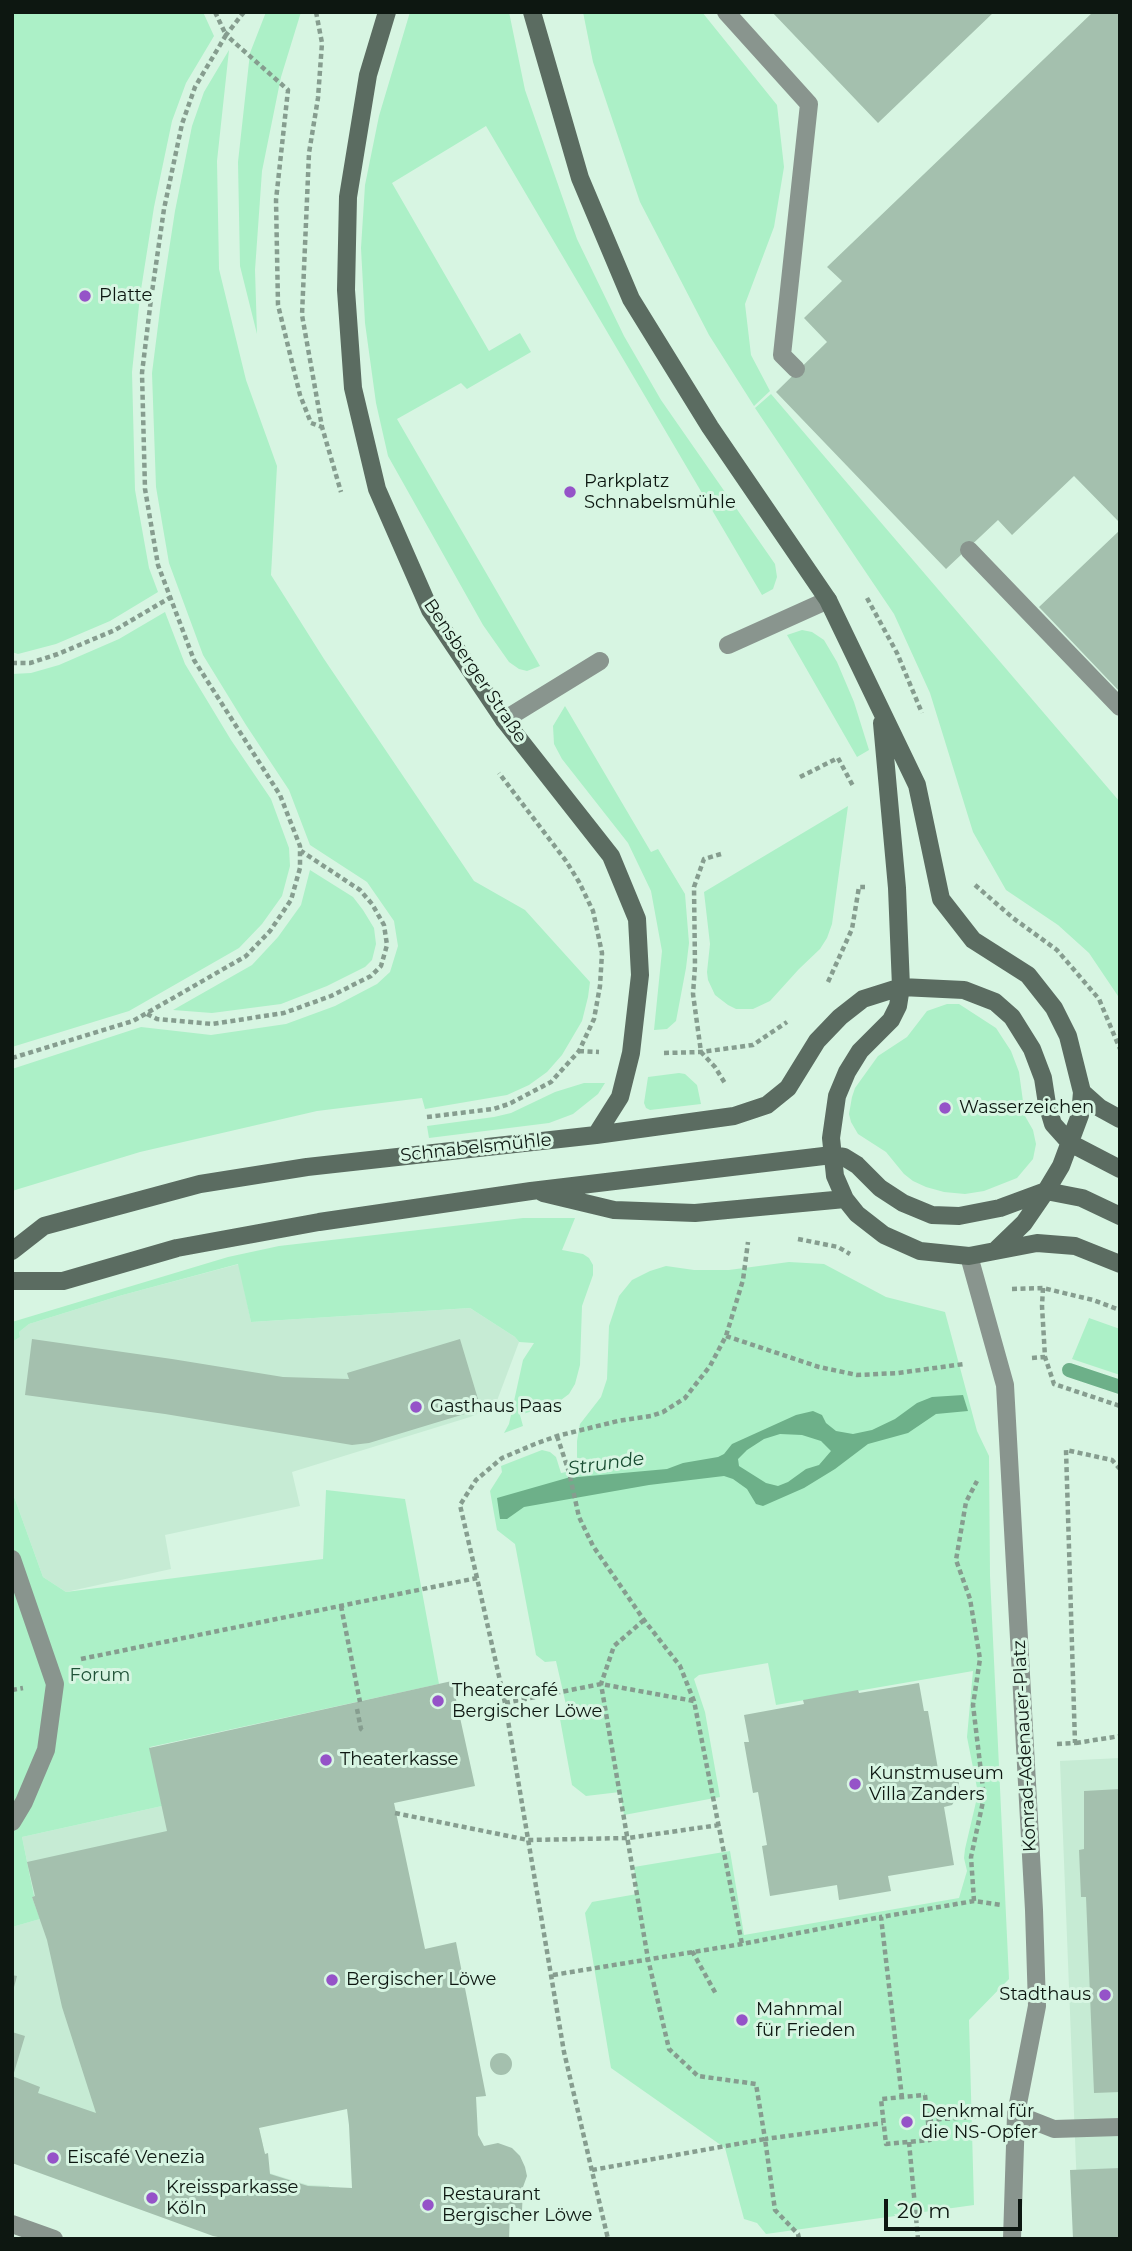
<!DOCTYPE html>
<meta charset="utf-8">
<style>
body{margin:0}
#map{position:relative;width:1132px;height:2251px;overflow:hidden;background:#d7f5e2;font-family:Montserrat,sans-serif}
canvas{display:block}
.frame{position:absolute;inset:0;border:14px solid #0d1711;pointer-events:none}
.scale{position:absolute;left:884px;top:2199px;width:138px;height:32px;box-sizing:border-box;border:4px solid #0d1711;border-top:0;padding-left:9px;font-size:21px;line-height:24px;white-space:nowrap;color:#0d1711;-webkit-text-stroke:5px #d7f5e2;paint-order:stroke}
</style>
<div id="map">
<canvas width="1132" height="2251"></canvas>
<div class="frame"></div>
<div class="scale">20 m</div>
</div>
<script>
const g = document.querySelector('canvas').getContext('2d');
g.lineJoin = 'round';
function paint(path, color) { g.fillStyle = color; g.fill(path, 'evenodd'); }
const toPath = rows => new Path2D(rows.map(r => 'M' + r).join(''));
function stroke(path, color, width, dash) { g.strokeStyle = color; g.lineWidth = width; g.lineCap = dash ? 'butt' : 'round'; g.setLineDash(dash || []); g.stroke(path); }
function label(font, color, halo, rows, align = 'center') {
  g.font = font + ' Montserrat,sans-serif'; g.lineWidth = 6; g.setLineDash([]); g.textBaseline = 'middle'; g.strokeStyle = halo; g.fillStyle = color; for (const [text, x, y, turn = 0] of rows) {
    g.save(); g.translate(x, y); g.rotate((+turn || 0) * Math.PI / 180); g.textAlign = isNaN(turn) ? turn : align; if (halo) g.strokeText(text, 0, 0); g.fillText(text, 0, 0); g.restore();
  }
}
paint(toPath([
 [239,1264,251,1322,470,1308,515,1337,519,1342,495,1406,470,1417,292,1472,300,1506,165,1535,171,1569,66,1592,43,1577,12,1491,12,1342,20,1337,19,1332,29,1324,119,1296],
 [1120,1758,1120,2239,1079,2239,1060,1761],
 [162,1806,259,2128,269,2173,308,2185,329,2186,331,2239,12,2163,12,1927,40,1919,32,1896,34,1895,22,1837]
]), '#c6ebd4');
paint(toPath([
 [12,12,203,12,214,36,186,83,172,121,154,207,140,296,132,372,135,490,149,568,158,592,110,621,56,644,18,654,12,652],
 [266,12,301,12,281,77,262,171,255,270,257,334,240,266,238,162,250,53],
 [410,12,509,12,525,90,577,239,624,336,661,400,775,564,777,577,773,589,762,595,486,126,392,183,489,351,520,333,531,352,467,389,461,383,397,419,540,666,527,671,519,669,509,662,483,625,388,456,376,403,365,323,361,248,365,185,379,116],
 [583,12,702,12,777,105,784,167,774,227,745,304,751,355,770,391,754,406,709,335,640,202,593,62],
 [229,50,217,161,219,269,246,380,277,466,271,575,324,659,474,881,525,910,590,982,588,997,582,1021,562,1055,547,1072,529,1085,507,1095,425,1109,422,1098,317,1111,140,1152,12,1191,12,1069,141,1027,211,1035,286,1024,335,1006,377,984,390,972,398,946,394,921,367,882,310,845,289,790,246,725,203,655,169,563,156,487,152,373,161,302,175,211,192,126,204,92],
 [771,394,1120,802,1120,999,1089,953,1058,925,1006,890,973,832,930,693,894,614,755,408],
 [165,612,185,664,231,740,271,799,289,848,290,866,282,896,262,924,239,948,129,1011,12,1047,12,674,31,673,59,665,119,639],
 [802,630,812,632,824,640,837,662,854,702,869,750,857,757,787,635],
 [565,706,651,852,658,849,685,894,689,943,686,968,676,1021,667,1029,654,1030,662,951,651,891,628,843,562,759,554,744,553,726],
 [848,806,832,924,827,938,820,949,799,969,770,1001,753,1009,736,1009,728,1005,715,995,708,980,707,972,710,944,704,892],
 [310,870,353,897,363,910,374,928,376,944,372,960,365,967,327,986,281,1004,212,1013,173,1010,252,965,278,937,301,905],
 [947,1004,959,1004,996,1028,1011,1051,1019,1072,1025,1116,1033,1130,1036,1144,1033,1159,1017,1178,984,1191,965,1194,944,1192,926,1187,913,1181,904,1174,886,1152,858,1134,851,1122,849,1114,852,1097,855,1088,878,1056,907,1037,927,1011],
 [679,1073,685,1074,697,1085,701,1104,650,1110,646,1108,644,1103,648,1077],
 [584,1083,605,1083,598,1094,573,1114,549,1123,429,1138,427,1126,494,1117,511,1113,555,1092],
 [523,1218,575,1218,562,1250,583,1254,589,1258,593,1265,593,1275,582,1306,580,1365,575,1384,569,1394,557,1403,520,1415,523,1426,504,1433,509,1424,523,1360,534,1343,519,1342,515,1337,470,1308,251,1322,238,1264,119,1296,29,1324,19,1332,20,1337,12,1342,12,1322,228,1257,279,1246],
 [789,1262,824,1264,886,1297,945,1312,977,1431,989,1456,990,1576,1009,1979,969,2020,974,2205,766,2234,757,2223,744,2219,725,2148,611,2068,585,1913,592,1902,637,1894,634,1867,730,1851,744,1935,959,1898,967,1871,964,1858,965,1849,976,1802,977,1788,967,1737,973,1671,776,1705,768,1663,699,1675,694,1679,705,1712,720,1797,624,1815,620,1792,586,1796,572,1785,560,1719,567,1709,556,1661,545,1662,536,1655,515,1544,497,1530,490,1491,502,1472,501,1466,542,1450,550,1452,556,1457,561,1473,577,1470,577,1441,580,1424,601,1397,607,1379,609,1326,619,1296,632,1280,650,1271,666,1266,694,1270,729,1270],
 [1089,1318,1120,1329,1120,1375,1072,1359],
 [326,1490,405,1499,439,1684,150,1747,162,1806,22,1837,34,1896,32,1897,40,1919,12,1927,12,1491,43,1577,66,1592,323,1559]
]), '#acf0c7');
paint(toPath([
 [963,1395,968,1411,936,1414,908,1433,868,1444,835,1469,804,1488,763,1506,756,1504,747,1489,733,1479,724,1476,649,1485,524,1507,507,1519,500,1519,497,1498,567,1478,667,1469,683,1463,718,1457,724,1454,732,1444,796,1415,813,1411,822,1415,826,1423,836,1431,853,1434,872,1430,895,1419,917,1403,932,1397],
 [780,1434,802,1435,821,1441,831,1451,819,1465,806,1469,788,1482,778,1486,766,1483,739,1466,738,1459,747,1450,764,1439]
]), '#6db089');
stroke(toPath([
 [1069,1370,1120,1387]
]), '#6db089', 14);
paint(toPath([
 [772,12,994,12,878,123],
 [1093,12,1120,12,1120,523,1074,476,1012,535,998,520,946,569,776,392,827,342,804,318,842,281,827,267],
 [1120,530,1120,692,1039,607],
 [32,1339,172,1359,283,1377,349,1379,347,1373,460,1339,481,1409,369,1443,352,1445,165,1414,25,1395],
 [452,1681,475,1786,394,1803,425,1949,456,1942,486,2096,476,2097,478,2135,484,2146,498,2143,512,2148,520,2156,525,2167,527,2176,523,2187,522,2211,510,2211,509,2239,228,2239,213,2236,12,2163,12,2076,40,2087,38,2093,96,2113,62,2007,47,1940,32,1897,35,1896,27,1862,167,1831,149,1748],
 [347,2109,349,2125,352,2188,308,2186,270,2174,268,2153,265,2154,259,2128],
 [919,1683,924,1711,928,1711,938,1769,945,1768,958,1776,960,1793,952,1805,944,1807,954,1865,888,1876,891,1891,839,1900,837,1885,770,1896,762,1846,767,1845,758,1792,753,1793,744,1742,749,1742,744,1715,804,1704,803,1700,858,1690,859,1693],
 [1120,1789,1120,2092,1094,2093,1086,1897,1081,1897,1079,1850,1084,1849,1084,1791],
 [12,1975,17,1976,13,1991,12,1991],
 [12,2032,25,2036,13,2076,12,2076],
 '490 2064a11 11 0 1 1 22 0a11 11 0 1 1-22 0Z',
 [1120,2168,1120,2239,1073,2239,1070,2170]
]), '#a4c0ae');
stroke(toPath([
 [244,12,226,35,288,90,276,200,278,305,300,395,311,423,322,427],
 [316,12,322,43,318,98,309,153,302,315,322,427,341,492],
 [867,598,897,653,922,713],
 [12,663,30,663,58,654,115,630,171,597],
 [800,777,838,758,853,786],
 [721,854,704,859,694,887,695,966,693,994,701,1052,715,1067,726,1085],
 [975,885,1013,918,1057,950,1099,999,1120,1049],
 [828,982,852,929,859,887,865,887],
 [147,1014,157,1019,212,1024,284,1013,331,996,371,976,381,966,387,945,384,925,372,904,360,890,301,851],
 [579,1051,599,1052],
 [664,1053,701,1052,753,1045,787,1022],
 [12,1058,133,1021,246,956,270,931,291,900,300,868,300,846,280,795,194,660,158,565,145,489,142,373,151,299,164,209,182,124,195,87,226,35,215,12],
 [427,1117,493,1109,509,1104,551,1082,579,1051,594,1019,600,986,602,953,593,911,579,882,566,861,499,773],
 [798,1239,838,1247,850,1254],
 [1043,1288,1042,1306,1045,1357,1054,1384,1120,1406],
 [1012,1289,1043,1288,1093,1300,1120,1310],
 [726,1336,819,1367,857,1375,898,1373,964,1364],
 [1032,1358,1045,1357],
 [557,1436,569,1472,579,1517,593,1546,644,1620,680,1666,694,1701,742,1944],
 [477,1578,460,1505,476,1480,502,1458,535,1444,557,1436,618,1421,651,1416,663,1412,685,1398,710,1366,726,1336,743,1280,748,1242],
 [341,1606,360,1702],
 [644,1620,614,1646,601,1684,648,1959,669,2049,698,2076,756,2084,765,2139,883,2123],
 [81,1659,477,1578,505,1703,564,2052,608,2239],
 [12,1690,23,1688],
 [505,1703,601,1684,694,1701],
 [357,1709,361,1729,365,1732],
 [1076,1743,1120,1736],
 [1057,1744,1075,1743,1066,1450,1112,1460,1120,1469],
 [395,1813,528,1840,628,1838,719,1825],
 [974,1901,971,1857,984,1797,973,1705,980,1659,970,1599,956,1560,966,1502,977,1481],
 [692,1951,716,1994],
 [553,1975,742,1944,881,1917],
 [925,2095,930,2140,886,2144,881,2099,925,2095],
 [902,2098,881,1917,974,1901,1002,1905],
 [928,2120,983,2116],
 [909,2142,918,2239],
 [592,2170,765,2139,775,2210,798,2234,799,2239]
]), '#869d8f', 4.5, [5, 3.5]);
stroke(toPath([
 [726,12,809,104,782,355,796,369],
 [969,550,1120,707],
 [728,645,828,600],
 [504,720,600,661],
 [1016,2114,1054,2129,1120,2127]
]), '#89958e', 18);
stroke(toPath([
 [969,1256,1005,1385,1034,1910,1037,2006,1016,2114,1012,2239],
 [12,1559,55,1684,46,1750,24,1802,12,1822],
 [12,2224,54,2239]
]), '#89958e', 18);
stroke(toPath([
 [387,12,368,75,348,197,346,290,353,388,377,489,430,610,504,720,611,856,637,919,640,975,631,1053,620,1097,596,1135],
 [532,12,580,178,631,299,710,427,828,600,917,785,941,899,973,940,1028,975,1054,1008,1068,1036,1082,1092,1080,1115,1061,1166,1046,1191,1024,1223,996,1250],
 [882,723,897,888,901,987,898,1006,891,1020,860,1051,847,1072,837,1096,831,1138,835,1176,845,1199,857,1214,884,1235,920,1251,969,1256,1037,1243,1075,1246,1120,1264],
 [1082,1092,1100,1108,1120,1119],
 [1046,1191,1082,1198,1120,1216],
 [543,1193,614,1210,695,1213,845,1199],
 [12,1251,44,1226,200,1184,307,1167,596,1135,734,1116,767,1105,788,1088,817,1041,840,1017,863,999,901,987,964,990,995,1002,1012,1017,1032,1049,1043,1078,1047,1104,1053,1124,1070,1143,1120,1169],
 [12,1281,63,1281,177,1248,319,1222,531,1191,832,1155,844,1157,857,1165,880,1188,903,1203,932,1215,959,1216,1000,1208,1046,1191]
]), '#5b6c61', 18);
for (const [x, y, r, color] of [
 [85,296,7,"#9553c8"],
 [570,492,7,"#9553c8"],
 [945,1108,7,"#9553c8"],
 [416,1407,7,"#9553c8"],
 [438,1701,7,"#9553c8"],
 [326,1760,7,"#9553c8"],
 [855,1784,7,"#9553c8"],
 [332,1980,7,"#9553c8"],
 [1105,1995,7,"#9553c8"],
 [742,2020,7,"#9553c8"],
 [907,2122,7,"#9553c8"],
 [53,2158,7,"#9553c8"],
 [152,2198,7,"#9553c8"],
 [428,2205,7,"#9553c8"]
]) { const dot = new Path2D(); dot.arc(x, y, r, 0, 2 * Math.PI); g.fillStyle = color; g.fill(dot); stroke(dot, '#d7f5e2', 2.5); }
label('18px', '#0d1711', '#d7f5e2', [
 ["Platte",99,296],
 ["Parkplatz",584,482],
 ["Schnabelsmühle",584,503],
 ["Wasserzeichen",959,1108],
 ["Gasthaus Paas",430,1407],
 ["Theatercafé",452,1691],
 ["Bergischer Löwe",452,1712],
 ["Theaterkasse",340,1760],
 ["Kunstmuseum",869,1774],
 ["Villa Zanders",869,1795],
 ["Bergischer Löwe",346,1980],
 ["Stadthaus",1091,1995,"right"],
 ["Mahnmal",756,2010],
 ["für Frieden",756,2031],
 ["Denkmal für",921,2112],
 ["die NS-Opfer",921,2133],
 ["Eiscafé Venezia",67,2158],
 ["Kreissparkasse",166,2188],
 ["Köln",166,2209],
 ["Restaurant",442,2195],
 ["Bergischer Löwe",442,2216]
], 'left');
label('18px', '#0d1711', '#d7f5e2', [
 ["Bensberger Straße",475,671,56],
 ["Schnabelsmühle",476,1148,-6],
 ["Konrad-Adenauer-Platz",1025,1746,-93]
]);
label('18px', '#1f5237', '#d7f5e2', [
 ["Forum",100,1676]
]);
label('italic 19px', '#194d32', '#d7f5e2', [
 ["Strunde",606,1464,-8]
]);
</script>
